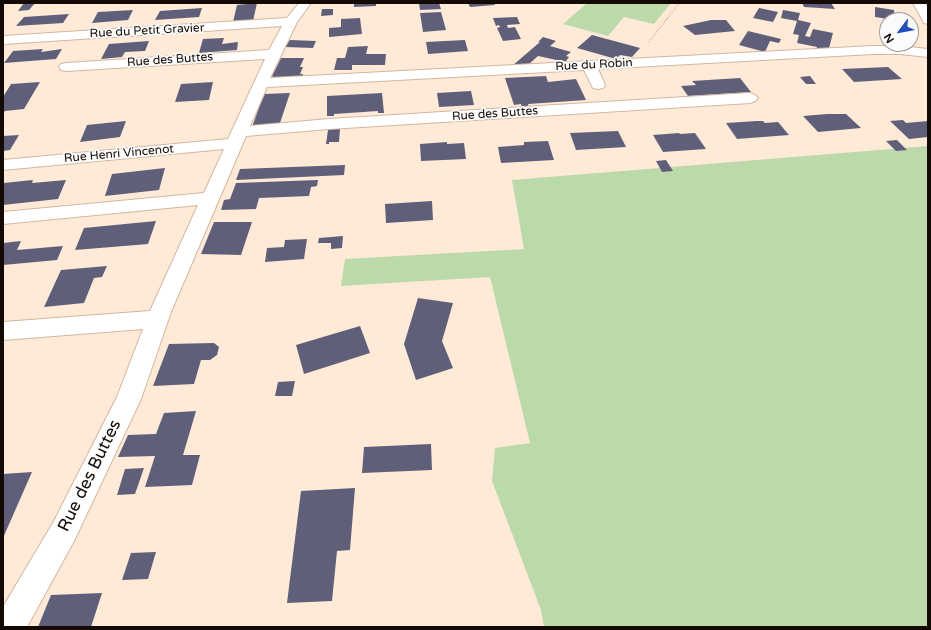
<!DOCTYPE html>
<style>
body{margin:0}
#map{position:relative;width:931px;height:630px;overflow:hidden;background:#ffead7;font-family:"Varela Round",sans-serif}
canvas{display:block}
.frame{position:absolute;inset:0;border:4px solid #130a04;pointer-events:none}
.north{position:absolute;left:879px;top:12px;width:40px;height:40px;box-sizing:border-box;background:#fbfbfb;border:1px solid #9e9b98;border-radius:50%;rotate:238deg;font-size:11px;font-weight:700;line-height:16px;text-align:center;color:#130a04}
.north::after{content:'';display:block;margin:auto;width:14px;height:18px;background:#204fbc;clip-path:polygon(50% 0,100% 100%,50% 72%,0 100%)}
</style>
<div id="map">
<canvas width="931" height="630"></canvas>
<div class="frame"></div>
<div class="north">N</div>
</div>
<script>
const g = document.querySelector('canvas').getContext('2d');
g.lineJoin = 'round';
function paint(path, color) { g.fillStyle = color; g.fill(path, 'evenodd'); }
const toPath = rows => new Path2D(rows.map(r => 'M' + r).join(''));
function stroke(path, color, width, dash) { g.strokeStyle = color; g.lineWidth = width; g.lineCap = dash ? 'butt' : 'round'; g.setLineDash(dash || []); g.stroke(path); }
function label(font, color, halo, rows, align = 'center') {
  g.font = font + ' "Varela Round",sans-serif'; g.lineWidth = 3.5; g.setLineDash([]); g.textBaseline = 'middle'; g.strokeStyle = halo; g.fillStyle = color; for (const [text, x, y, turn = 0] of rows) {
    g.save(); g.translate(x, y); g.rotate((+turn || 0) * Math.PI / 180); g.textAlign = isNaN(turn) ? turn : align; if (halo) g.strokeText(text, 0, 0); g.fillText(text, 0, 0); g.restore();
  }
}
paint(toPath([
 [587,3,671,3,654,24,624,17,608,36,563,24],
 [928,146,928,627,544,627,541,610,492,481,495,448,530,443,490,277,341,286,345,259,524,249,512,180]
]), '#bcd9aa');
paint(toPath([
 [24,3,35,3,29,10,18,11],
 [257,3,253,21,233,22,237,5],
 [354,3,376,3,376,6,354,7],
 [419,3,439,3,441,9,420,10],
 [468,3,494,3,495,5,470,7],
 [802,3,831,3,835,9,804,7],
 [875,7,894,10,895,20,875,17],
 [202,8,199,17,155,20,160,11],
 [759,8,778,12,773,22,753,18],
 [322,9,333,9,333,15,321,16],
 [133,10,128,20,92,23,98,12],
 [783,10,800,13,798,20,811,23,805,36,810,37,813,29,833,33,828,52,816,51,817,47,797,43,799,35,793,34,797,21,781,18],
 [441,12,446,30,423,32,420,13],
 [69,14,63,23,16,26,24,17],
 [517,17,520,24,507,25,508,28,515,27,521,39,503,41,497,28,500,27,499,25,496,26,493,18],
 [360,18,362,34,329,37,329,28,341,27,341,19],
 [711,20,726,20,735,31,695,35,683,26],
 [748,31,781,39,779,43,770,41,765,52,739,45],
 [592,35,629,45,640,48,632,57,620,55,616,59,577,48],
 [543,37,556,41,550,46,571,52,566,56,569,57,566,61,561,61,538,56,528,65,512,66,540,42,538,42],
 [224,38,222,44,238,42,237,50,199,53,203,39],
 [290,40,316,41,313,48,285,47],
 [465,40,468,51,428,54,426,42],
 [149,41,145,51,125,52,122,57,101,59,109,44],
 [368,46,366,54,386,54,385,65,352,65,352,70,334,70,337,58,345,58,348,47],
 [43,49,41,52,62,49,56,59,4,63,13,51],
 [281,58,304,58,300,67,303,67,300,74,303,74,302,79,274,78,272,76],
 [888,67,902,79,854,82,842,69],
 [546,76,548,82,576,79,586,100,528,104,529,108,522,108,521,104,514,105,505,78],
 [810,76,816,84,806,84,800,77],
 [740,78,751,92,688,96,681,86,696,85,692,81],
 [40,82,24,109,5,111,3,113,3,97,11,84],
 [213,82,209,100,175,102,181,84],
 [471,91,474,105,439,107,437,93],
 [290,93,279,126,252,127,264,94],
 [382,93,384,113,378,113,378,111,334,114,334,116,327,116,327,96],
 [827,114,846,114,861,128,818,132,803,116],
 [903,120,906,123,928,121,928,137,909,139,890,121],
 [126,121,120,137,80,142,87,125],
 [757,121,763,121,765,123,778,122,789,135,737,139,726,123],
 [332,126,337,126,337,129,340,129,339,142,329,142,329,144,326,144,328,130,332,130],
 [618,131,626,147,576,150,570,133],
 [679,133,680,134,695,133,706,149,663,152,653,135],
 [19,135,10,150,3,151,3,136],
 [897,140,907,150,896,151,886,141],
 [548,141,554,160,501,163,498,147,524,145,524,142],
 [447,142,447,144,464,143,466,159,421,161,420,144],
 [666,160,673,171,662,172,656,161],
 [345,165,344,175,236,180,240,169],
 [165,168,159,190,105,196,112,174],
 [33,180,32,183,66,180,58,199,3,205,3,183],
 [318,180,317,186,311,187,309,196,259,198,256,209,221,210,224,200,230,199,236,183],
 [432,201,433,220,386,223,385,204],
 [156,221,148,244,75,250,84,228],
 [214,222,252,222,241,255,201,254],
 [343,236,342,248,331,249,331,243,318,243,319,238],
 [307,239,304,259,265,262,267,248,284,247,285,240],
 [21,241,17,250,63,246,57,260,3,265,3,243],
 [107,266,102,277,94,278,84,303,44,307,61,270],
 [418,298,453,303,442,341,453,368,416,380,404,344],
 [360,326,370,353,304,374,296,345],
 [214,343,219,347,217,355,210,360,201,360,194,384,153,386,169,344],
 [295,381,292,396,275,396,278,382],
 [196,411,183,455,200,455,192,485,145,487,155,456,118,457,128,435,156,434,164,413],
 [431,444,432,470,362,473,364,447],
 [144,468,135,494,117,495,125,469],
 [32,472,3,538,3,474],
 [355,488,350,550,337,551,332,601,287,603,301,491],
 [156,552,148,579,122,580,131,553],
 [102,593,91,627,38,627,51,595]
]), '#605f7a');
const minor = toPath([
 [299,3,311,3,297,22,270,78,873,46,900,46,928,49,928,57,900,54,873,54,598,69,605,85,603,88,598,89,593,88,584,70,267,87,250,126,329,119,750,93,755,95,758,98,755,101,750,103,329,129,246,136,171,312,141,399,74,541,27,627,3,627,3,607,54,521,117,397,143,329,3,340,3,322,150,311,198,205,3,224,3,212,204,193,224,149,3,170,3,160,228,139,265,59,66,71,61,70,59,67,61,64,66,63,269,50,282,26,3,44,3,36,287,18,299,3],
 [913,3,925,3,928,8,928,24,924,23,913,3]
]);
stroke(minor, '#d1b7a1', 2);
stroke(toPath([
 [649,42,679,3]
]), '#837569', 1.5, [0.5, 2]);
paint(minor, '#fff');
label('12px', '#130a04', '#fbfbfb', [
 ["Rue du Petit Gravier",147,31,-3],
 ["Rue des Buttes",170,60,-4],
 ["Rue du Robin",594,65,-3],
 ["Rue des Buttes",495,114,-4],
 ["Rue Henri Vincenot",119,154,-5]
]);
label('17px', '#130a04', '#fbfbfb', [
 ["Rue des Buttes",90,476,-64]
]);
</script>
